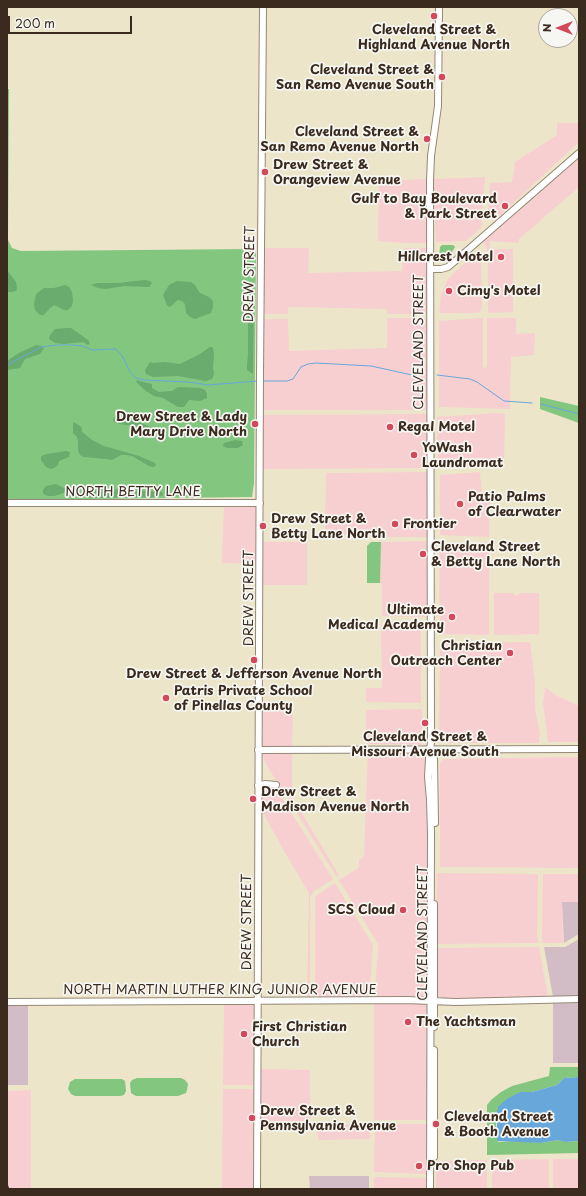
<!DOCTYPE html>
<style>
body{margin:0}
#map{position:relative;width:586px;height:1196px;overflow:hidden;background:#ede5c9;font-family:"Playpen Sans",sans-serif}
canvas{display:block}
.frame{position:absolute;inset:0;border:8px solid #3b2a1e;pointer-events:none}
.north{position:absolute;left:538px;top:8px;width:40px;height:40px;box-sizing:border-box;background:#f6f6f2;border:1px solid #aba49d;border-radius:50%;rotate:270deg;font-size:11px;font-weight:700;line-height:16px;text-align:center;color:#3b2a1e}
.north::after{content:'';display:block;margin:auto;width:14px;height:18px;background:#d1495b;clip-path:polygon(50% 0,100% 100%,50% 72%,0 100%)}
.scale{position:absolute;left:8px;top:16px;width:124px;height:18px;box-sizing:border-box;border:2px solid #3b2a1e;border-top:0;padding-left:5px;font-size:12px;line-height:14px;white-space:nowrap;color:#3b2a1e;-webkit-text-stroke:3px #f6f6f2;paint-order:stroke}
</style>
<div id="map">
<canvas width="586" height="1196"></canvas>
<div class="frame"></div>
<div class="north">N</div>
<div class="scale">200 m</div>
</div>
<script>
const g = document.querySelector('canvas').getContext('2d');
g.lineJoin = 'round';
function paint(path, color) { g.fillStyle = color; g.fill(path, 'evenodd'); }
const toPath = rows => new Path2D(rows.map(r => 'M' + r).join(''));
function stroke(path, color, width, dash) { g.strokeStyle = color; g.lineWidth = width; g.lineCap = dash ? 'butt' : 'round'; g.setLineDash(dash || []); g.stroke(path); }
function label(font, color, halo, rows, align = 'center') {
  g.font = font + ' "Playpen Sans",sans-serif'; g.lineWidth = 3.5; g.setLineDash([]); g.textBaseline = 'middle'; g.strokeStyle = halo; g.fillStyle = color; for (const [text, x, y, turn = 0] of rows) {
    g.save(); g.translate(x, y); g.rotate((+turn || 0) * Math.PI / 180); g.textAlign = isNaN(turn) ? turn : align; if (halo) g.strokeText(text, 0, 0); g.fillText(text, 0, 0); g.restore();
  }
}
paint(toPath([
 [557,123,579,123,579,142,495,220,493,220,489,216,488,213,490,183,512,182,515,162,557,135],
 [579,156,579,187,519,239,518,243,490,241,490,249,513,249,513,312,488,313,488,252,483,240],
 [485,177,481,228,466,241,436,242,433,179],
 [428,179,428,243,404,243,378,241,379,181],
 [264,248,309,248,308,273,402,271,404,248,428,248,426,314,387,314,387,309,288,307,288,314,263,314],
 [480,249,481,251,482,308,480,312,477,313,439,313,441,294,448,279,457,270],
 [387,318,426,318,427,410,263,410,262,319,288,319,289,351,387,348],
 [483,318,483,368,487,367,487,318,516,318,516,334,535,333,534,355,511,357,510,409,439,407,439,321],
 [499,413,505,414,504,468,438,467,437,417],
 [427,414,427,468,262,469,263,415],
 [427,472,427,537,373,537,373,536,325,534,326,473],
 [480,472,482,495,490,496,489,537,440,535,440,475],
 [224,504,257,505,257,564,222,563],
 [427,541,428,617,382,616,382,584,380,583,381,542],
 [262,542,307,542,307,585,262,585],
 [489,542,489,635,440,634,439,547,441,545],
 [494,593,514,593,514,595,519,595,519,593,539,593,539,634,494,635],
 [421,623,421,703,366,702,366,688,382,688,381,624],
 [530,642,535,680,535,709,540,733,539,743,440,743,439,742,440,643],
 [545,687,557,696,579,706,579,742,548,742,543,704],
 [261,709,293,709,292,747,261,748],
 [422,709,422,745,366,744,366,710],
 [368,751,428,751,427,998,374,998,378,952,378,944,339,880,357,869,359,867,359,860,364,856],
 [261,752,292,752,292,797,339,875,337,877,267,766],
 [579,757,579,868,440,867,440,763,444,759],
 [266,787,275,787,333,879,314,891,310,897,310,998,307,998,309,893,285,853,260,807,261,788],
 [437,873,538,874,537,937,539,943,436,944],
 [543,874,579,874,579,902,562,902,563,943,543,943,542,937],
 [335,883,373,945,369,998,315,998,315,898,317,895],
 [539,947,548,997,436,999,436,948],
 [374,1002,427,1003,427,1120,374,1120],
 [224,1004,255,1004,255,1085,223,1085],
 [260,1069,310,1070,310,1121,260,1121],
 [223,1089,255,1089,255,1189,222,1189],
 [31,1090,31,1189,7,1189,7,1091],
 [370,1124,370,1139,319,1140,315,1125],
 [375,1124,427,1124,427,1174,374,1172],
 [549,1159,549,1189,492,1189,492,1160],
 [553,1159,579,1159,579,1189,553,1189],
 [487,1160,487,1189,436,1189,436,1161],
 [374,1177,427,1178,427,1189,374,1189]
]), '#f7cfd1');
paint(toPath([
 [562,902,579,902,579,934,564,943],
 [579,939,579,997,553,997,544,947,565,947],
 [553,1002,579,1002,579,1063,553,1063],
 [7,1004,28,1004,28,1085,7,1085],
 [309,1176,369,1176,369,1189,310,1189]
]), '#d2bdc6');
paint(toPath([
 [7,89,9,89,8,240,12,248,21,251,251,249,255,251,256,253,254,483,252,497,7,500],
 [442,245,453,245,455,247,452,252,449,253,444,259,439,256,440,247],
 [540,397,579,406,579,423,540,409],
 [371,542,381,542,380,583,367,583,367,546],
 [550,1067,579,1067,579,1077,564,1078,557,1085,532,1092,520,1092,498,1110,496,1124,498,1142,519,1141,541,1143,558,1140,565,1142,579,1141,579,1153,487,1155,487,1105,491,1100,501,1092,512,1086,549,1076],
 [137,1078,181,1078,185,1080,188,1084,187,1090,186,1093,178,1096,136,1096,131,1093,130,1083,132,1080],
 [75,1079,122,1079,125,1081,126,1091,124,1095,120,1096,75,1096,71,1094,68,1089,70,1082]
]), '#83c680');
paint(toPath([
 [7,270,16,282,17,288,16,291,12,292,7,292],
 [144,280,150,281,152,283,149,287,124,286,106,289,98,288,91,285,97,283,119,283],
 [177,281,191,282,195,285,197,289,200,293,209,297,213,301,213,307,211,313,195,319,190,317,186,313,185,304,182,301,178,300,171,306,169,307,167,305,163,295,169,285],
 [65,285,69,287,72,292,73,300,72,306,68,310,64,310,54,305,50,308,44,315,40,315,35,310,34,304,36,294,44,288,54,288],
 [251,294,253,294,254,300,253,374,247,370,247,366,248,354,248,298],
 [67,328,71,328,88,340,90,343,88,345,83,342,64,344,55,343,49,339,50,335,55,329],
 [36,345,42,346,44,348,40,354,25,359,20,368,7,370,7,361,19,353],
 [210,347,213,347,214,355,213,367,214,374,212,379,206,381,178,376,153,377,146,374,145,370,150,362,153,363,165,362,180,364,200,354],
 [136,380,152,384,152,388,159,392,172,391,178,387,200,388,205,390,207,394,207,398,200,401,189,400,184,407,178,407,163,398,154,396,146,391,137,383],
 [116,417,134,420,164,433,164,435,133,426,119,424,113,421,114,418],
 [73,422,79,425,82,428,82,432,92,440,104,446,139,456,155,463,156,465,154,467,149,466,132,456,126,455,121,455,112,460,106,459,84,457,80,455,78,451,78,442,77,437,73,433],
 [235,440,242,441,243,445,238,448,227,448,223,446,224,443],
 [66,451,70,452,69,457,59,461,58,465,54,468,51,469,46,467,41,460,41,456,47,454],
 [56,484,70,491,54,496,48,496,43,494,43,490,46,486],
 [84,488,148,491,162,492,163,494,163,495,157,497,93,498,88,497,83,490]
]), '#6aab6e');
paint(toPath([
 [579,1077,579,1141,565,1142,558,1140,541,1143,497,1141,497,1110,498,1110,498,1107,507,1099,520,1092,532,1092,557,1085,564,1078]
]), '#67a7da');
stroke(toPath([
 [7,365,41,347,56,345,72,345,82,346,92,350,116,349,123,357,130,372,136,378,144,380,188,382,208,385,258,381],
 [437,375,470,379,477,382,504,401,532,403],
 [263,381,287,381,293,379,301,367,308,364,316,363,371,366,412,375],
 [541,404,579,414]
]), '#67a7da', 1);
const secondary = toPath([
 [430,269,441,269,448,267,454,262,579,153],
 [7,503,260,503],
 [430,749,434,759,435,823],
 [258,750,579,749],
 [258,786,265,784,276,785],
 [7,1002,406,1000,456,1002,579,999],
 [434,1027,434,904],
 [434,1157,434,1050],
 [257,1189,260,373,263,7],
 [430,1189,431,833,430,800,428,777,429,759,431,742,430,181,431,156,438,106,439,7]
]);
stroke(secondary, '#948874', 8);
stroke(secondary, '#fff', 6);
const rail = toPath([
 [7,1186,8,1189]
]);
stroke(rail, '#3b2a1e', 2.5);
stroke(rail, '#f6f6f2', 1, [3]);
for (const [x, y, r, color] of [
 [434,16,4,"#d1495b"],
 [442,77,4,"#d1495b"],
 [427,139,4,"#d1495b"],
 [265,172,4,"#d1495b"],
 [505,206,4,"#d1495b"],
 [501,257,4,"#d1495b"],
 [449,291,4,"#d1495b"],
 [255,424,4,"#d1495b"],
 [390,427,4,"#d1495b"],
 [414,455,4,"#d1495b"],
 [460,504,4,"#d1495b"],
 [395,524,4,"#d1495b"],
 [263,526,4,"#d1495b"],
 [423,554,4,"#d1495b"],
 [452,617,4,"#d1495b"],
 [510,653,4,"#d1495b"],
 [254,660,4,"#d1495b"],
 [166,698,4,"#d1495b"],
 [425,723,4,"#d1495b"],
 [253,799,4,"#d1495b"],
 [403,910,4,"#d1495b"],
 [408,1022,4,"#d1495b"],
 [244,1034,4,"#d1495b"],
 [252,1118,4,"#d1495b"],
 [436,1124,4,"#d1495b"],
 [419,1166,4,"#d1495b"]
]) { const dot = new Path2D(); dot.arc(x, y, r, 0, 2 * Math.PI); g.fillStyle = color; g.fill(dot); stroke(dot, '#f6f6f2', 1.5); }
label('bold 13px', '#3b2a1e', '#f6f6f2', [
 ["Cleveland Street &",434,30,"center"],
 ["Highland Avenue North",434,45,"center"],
 ["Cleveland Street &",434,70,"right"],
 ["San Remo Avenue South",434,85,"right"],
 ["Cleveland Street &",419,132,"right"],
 ["San Remo Avenue North",419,147,"right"],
 ["Drew Street &",273,165],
 ["Orangeview Avenue",273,180],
 ["Gulf to Bay Boulevard",497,199,"right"],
 ["& Park Street",497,214,"right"],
 ["Hillcrest Motel",493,257,"right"],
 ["Cimy's Motel",457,291],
 ["Drew Street & Lady",247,417,"right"],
 ["Mary Drive North",247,432,"right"],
 ["Regal Motel",398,427],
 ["YoWash",422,448],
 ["Laundromat",422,463],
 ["Patio Palms",468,497],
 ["of Clearwater",468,512],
 ["Drew Street &",271,519],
 ["Betty Lane North",271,534],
 ["Frontier",403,524],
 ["Cleveland Street",431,547],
 ["& Betty Lane North",431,562],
 ["Ultimate",444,610,"right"],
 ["Medical Academy",444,625,"right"],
 ["Christian",502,646,"right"],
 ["Outreach Center",502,661,"right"],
 ["Drew Street & Jefferson Avenue North",254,674,"center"],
 ["Patris Private School",174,691],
 ["of Pinellas County",174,706],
 ["Cleveland Street &",425,737,"center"],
 ["Missouri Avenue South",425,752,"center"],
 ["Drew Street &",261,792],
 ["Madison Avenue North",261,807],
 ["SCS Cloud",395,910,"right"],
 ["The Yachtsman",416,1022],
 ["First Christian",252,1027],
 ["Church",252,1042],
 ["Drew Street &",260,1111],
 ["Pennsylvania Avenue",260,1126],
 ["Cleveland Street",444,1117],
 ["& Booth Avenue",444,1132],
 ["Pro Shop Pub",427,1166]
], 'left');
label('13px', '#3b2a1e', '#f6f6f2', [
 ["DREW STREET",250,274,-89],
 ["CLEVELAND STREET",419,342,-90],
 ["NORTH BETTY LANE",133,492],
 ["DREW STREET",249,598,-90],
 ["DREW STREET",247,922,-90],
 ["CLEVELAND STREET",423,933,-90],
 ["NORTH MARTIN LUTHER KING JUNIOR AVENUE",220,990]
]);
</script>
